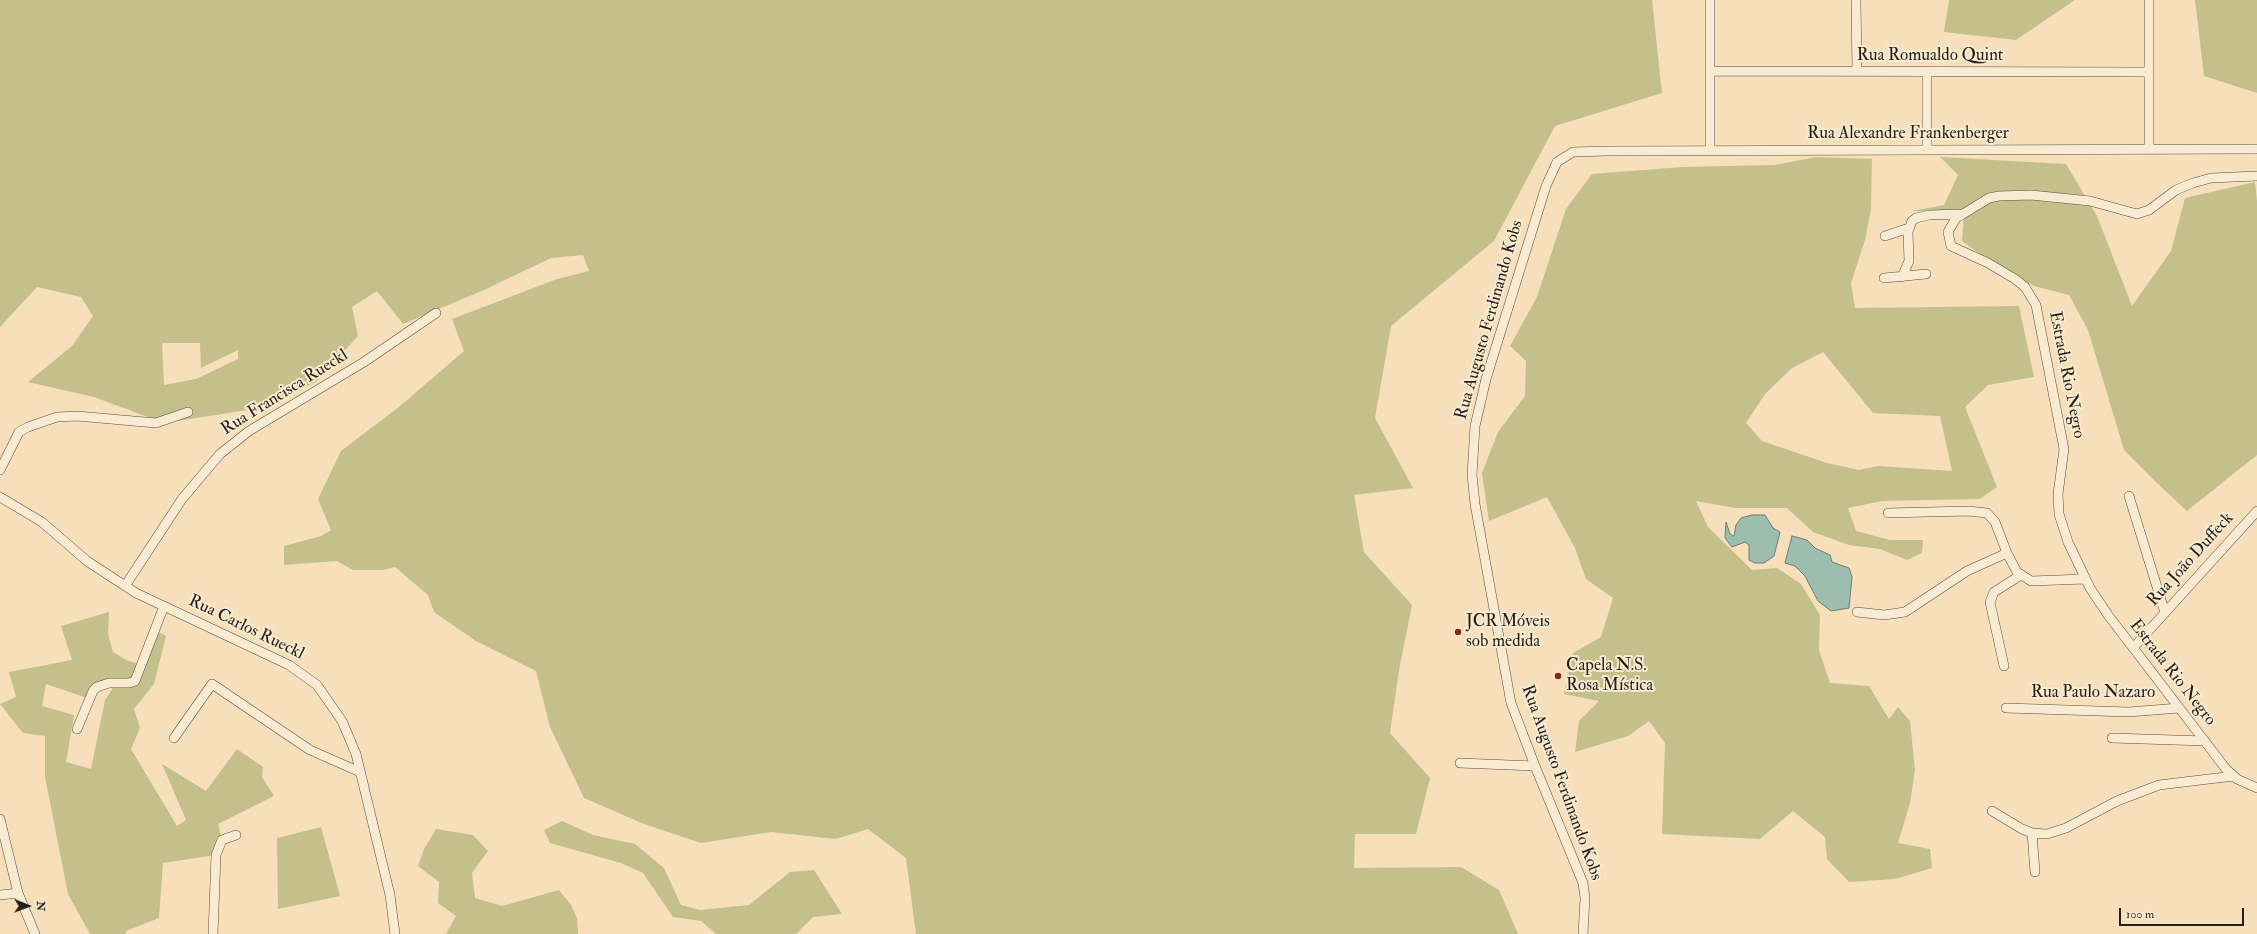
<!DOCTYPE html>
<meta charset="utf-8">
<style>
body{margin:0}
#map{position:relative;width:2257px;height:934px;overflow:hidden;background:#f6dfba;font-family:"IM FELL Double Pica",serif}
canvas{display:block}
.north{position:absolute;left:8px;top:886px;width:40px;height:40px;-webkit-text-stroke:3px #f9ead2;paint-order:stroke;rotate:91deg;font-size:11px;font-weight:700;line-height:16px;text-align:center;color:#271e14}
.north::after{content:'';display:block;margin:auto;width:14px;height:18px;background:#271e14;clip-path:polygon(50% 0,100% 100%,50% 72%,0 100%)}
.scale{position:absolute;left:2119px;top:908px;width:125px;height:18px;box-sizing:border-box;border:2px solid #271e14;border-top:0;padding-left:5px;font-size:12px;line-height:14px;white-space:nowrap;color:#271e14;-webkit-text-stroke:3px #f9ead2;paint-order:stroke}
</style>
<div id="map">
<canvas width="2257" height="934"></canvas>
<div class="north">N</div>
<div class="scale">100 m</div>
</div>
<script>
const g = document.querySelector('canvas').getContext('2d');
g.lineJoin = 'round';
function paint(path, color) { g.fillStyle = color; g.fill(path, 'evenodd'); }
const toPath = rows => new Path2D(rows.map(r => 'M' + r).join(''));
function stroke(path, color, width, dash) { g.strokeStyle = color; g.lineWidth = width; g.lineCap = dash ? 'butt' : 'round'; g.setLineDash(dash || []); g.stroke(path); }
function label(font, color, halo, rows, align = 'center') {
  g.font = font + ' "IM FELL Double Pica",serif'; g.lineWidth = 4; g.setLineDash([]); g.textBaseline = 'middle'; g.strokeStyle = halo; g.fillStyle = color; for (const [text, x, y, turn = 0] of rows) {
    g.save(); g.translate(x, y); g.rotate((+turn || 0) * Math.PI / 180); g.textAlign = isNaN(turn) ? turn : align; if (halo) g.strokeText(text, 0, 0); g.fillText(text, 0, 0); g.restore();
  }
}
paint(toPath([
 [0,0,1652,0,1662,93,1555,126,1494,241,1391,326,1375,418,1413,488,1354,495,1364,552,1412,605,1399,670,1390,733,1430,778,1416,834,1355,834,1354,868,1461,867,1499,890,1518,934,916,934,906,858,868,829,836,839,771,832,701,843,644,824,584,798,550,727,536,671,476,641,434,612,428,595,395,567,383,570,353,570,337,561,284,565,284,546,321,536,331,530,318,499,341,451,399,407,464,351,452,319,557,279,589,271,583,255,551,258,484,290,403,324,377,291,352,307,358,336,316,382,254,409,164,423,94,397,28,382,72,346,93,316,81,297,37,287,0,327],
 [162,343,200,343,201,368,238,350,238,359,196,379,164,385],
 [1949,0,2075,0,2016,40,1944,32],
 [2195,0,2257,0,2257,93,2204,76],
 [1816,157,1872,159,1871,209,1865,240,1851,283,1855,308,2019,306,2034,377,1988,385,1965,407,1997,487,1980,499,1882,501,1848,508,1856,531,1890,540,1923,540,1922,553,1907,560,1880,549,1849,545,1813,532,1787,508,1735,508,1696,501,1708,527,1752,570,1777,568,1801,584,1820,615,1819,650,1830,683,1869,686,1889,719,1898,707,1910,721,1915,770,1910,803,1898,843,1930,849,1932,868,1895,879,1849,882,1827,859,1825,837,1793,811,1760,839,1662,834,1665,743,1649,721,1628,736,1575,752,1579,721,1599,701,1564,694,1573,653,1601,637,1613,598,1586,579,1575,548,1547,497,1489,521,1482,473,1498,432,1525,396,1526,361,1510,346,1537,297,1566,209,1592,174,1682,167,1775,165],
 [1823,352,1873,413,1940,416,1952,471,1878,466,1859,470,1827,463,1762,441,1746,423,1765,394,1792,368],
 [1940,157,2066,164,2097,216,2132,306,2171,251,2185,198,2255,182,2257,201,2257,455,2187,511,2159,485,2124,450,2088,330,2069,295,2034,286,1996,266,1962,241,1964,213,1912,211,1944,205,1958,175],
 [109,612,108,634,113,652,126,660,142,665,155,630,166,636,154,684,134,709,140,728,131,749,177,826,186,820,162,764,206,791,237,749,263,767,262,777,274,796,218,824,222,840,216,855,163,863,159,918,126,931,126,934,90,934,68,894,45,777,45,736,23,733,0,704,16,697,9,672,72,660,61,626],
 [109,683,116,683,105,700,91,769,66,762,74,715,42,706,46,684,90,699],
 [562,821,593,835,635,844,664,868,681,905,700,910,749,905,790,872,814,870,842,914,813,917,796,934,716,934,701,921,673,917,643,873,621,863,550,843,544,830],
 [321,827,340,896,278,909,277,838],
 [436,829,473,835,488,851,472,873,475,898,502,906,559,890,571,905,577,918,578,934,446,934,456,916,438,903,439,882,418,866,424,849]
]), '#c3c08b');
const water = toPath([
 [1752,515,1765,515,1773,528,1780,532,1774,556,1764,563,1755,563,1749,560,1749,545,1745,542,1732,547,1725,538,1726,522,1730,534,1734,536,1736,525,1741,518,1752,515],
 [1792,536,1807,540,1815,548,1830,555,1832,562,1849,568,1852,577,1849,608,1831,611,1818,601,1805,576,1795,566,1785,563,1792,536]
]);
paint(water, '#9dbdb0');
stroke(water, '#6e7d72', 1);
const minor = toPath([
 [1856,0,1857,72],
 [2149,0,2149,149],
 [1710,71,2149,72],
 [1710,150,1710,0],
 [1927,150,1927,73],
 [2257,176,2211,178,2193,183,2176,190,2149,210,2137,214,2090,201,2031,195,1999,196,1989,198,1963,214,1956,218,1948,232,1951,246,1988,263,2015,279,2025,287,2036,305,2064,449,2058,494,2059,514,2068,542,2090,588,2108,615,2226,769,2237,779,2257,788],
 [1885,236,1909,228],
 [1902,277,1909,261,1908,232,1912,221,1916,218,1929,215,1963,214],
 [1884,278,1926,274],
 [0,470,19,432,28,427,57,417,77,416,156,423,188,412],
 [2129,496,2165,613],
 [0,497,42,522,87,561,136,593,289,665,317,685,342,721,356,754,390,895,395,934],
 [1888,513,1968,511,1987,513,1995,522,2007,553],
 [125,586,182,499,220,454,249,431,364,362,436,313],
 [1857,612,1884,615,1905,612,1967,571,2007,553,2017,572,2031,581,2085,579],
 [2133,648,2257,511],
 [2004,666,1990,602,1994,592,2021,575],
 [2006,708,2129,712,2179,708],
 [77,729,93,691,97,687,109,683,129,683,135,681,164,606],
 [174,738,212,684,310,750,360,772],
 [2112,738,2205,741],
 [1460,763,1535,766],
 [1992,811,2022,829,2032,833,2047,834,2066,828,2117,801,2159,785,2234,776],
 [0,819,18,893,35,934],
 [2032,833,2035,872],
 [0,895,18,893],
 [213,934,216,855,222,840,236,835],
 [1583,934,1585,898,1583,883,1535,766,1511,703,1475,504,1472,475,1475,426,1486,379,1546,186,1557,162,1573,152,1607,151,2257,149]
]);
stroke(minor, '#5b4e3e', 10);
stroke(minor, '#f9ead2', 9);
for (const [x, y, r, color] of [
 [1458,632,4,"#8f2418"],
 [1558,676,4,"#8f2418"]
]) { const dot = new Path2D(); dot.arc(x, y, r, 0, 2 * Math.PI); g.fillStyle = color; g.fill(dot); stroke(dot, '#f9ead2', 1.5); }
label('17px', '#271e14', '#f9ead2', [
 ["Rua Romualdo Quint",1930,56],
 ["Rua Alexandre Frankenberger",1908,134],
 ["Rua Augusto Ferdinando Kobs",1490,320,-74],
 ["Estrada Rio Negro",2066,375,79],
 ["Rua Francisca Rueckl",285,393,-32],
 ["Rua João Duffeck",2191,560,-48],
 ["Rua Carlos Rueckl",246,628,26],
 ["Estrada Rio Negro",2172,673,52],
 ["Rua Paulo Nazaro",2093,693],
 ["Rua Augusto Ferdinando Kobs",1561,783,70]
]);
label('17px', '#271e14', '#f9ead2', [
 ["JCR Móveis",1466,622],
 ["sob medida",1466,642],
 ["Capela N.S.",1566,666],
 ["Rosa Mística",1566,686]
], 'left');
</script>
